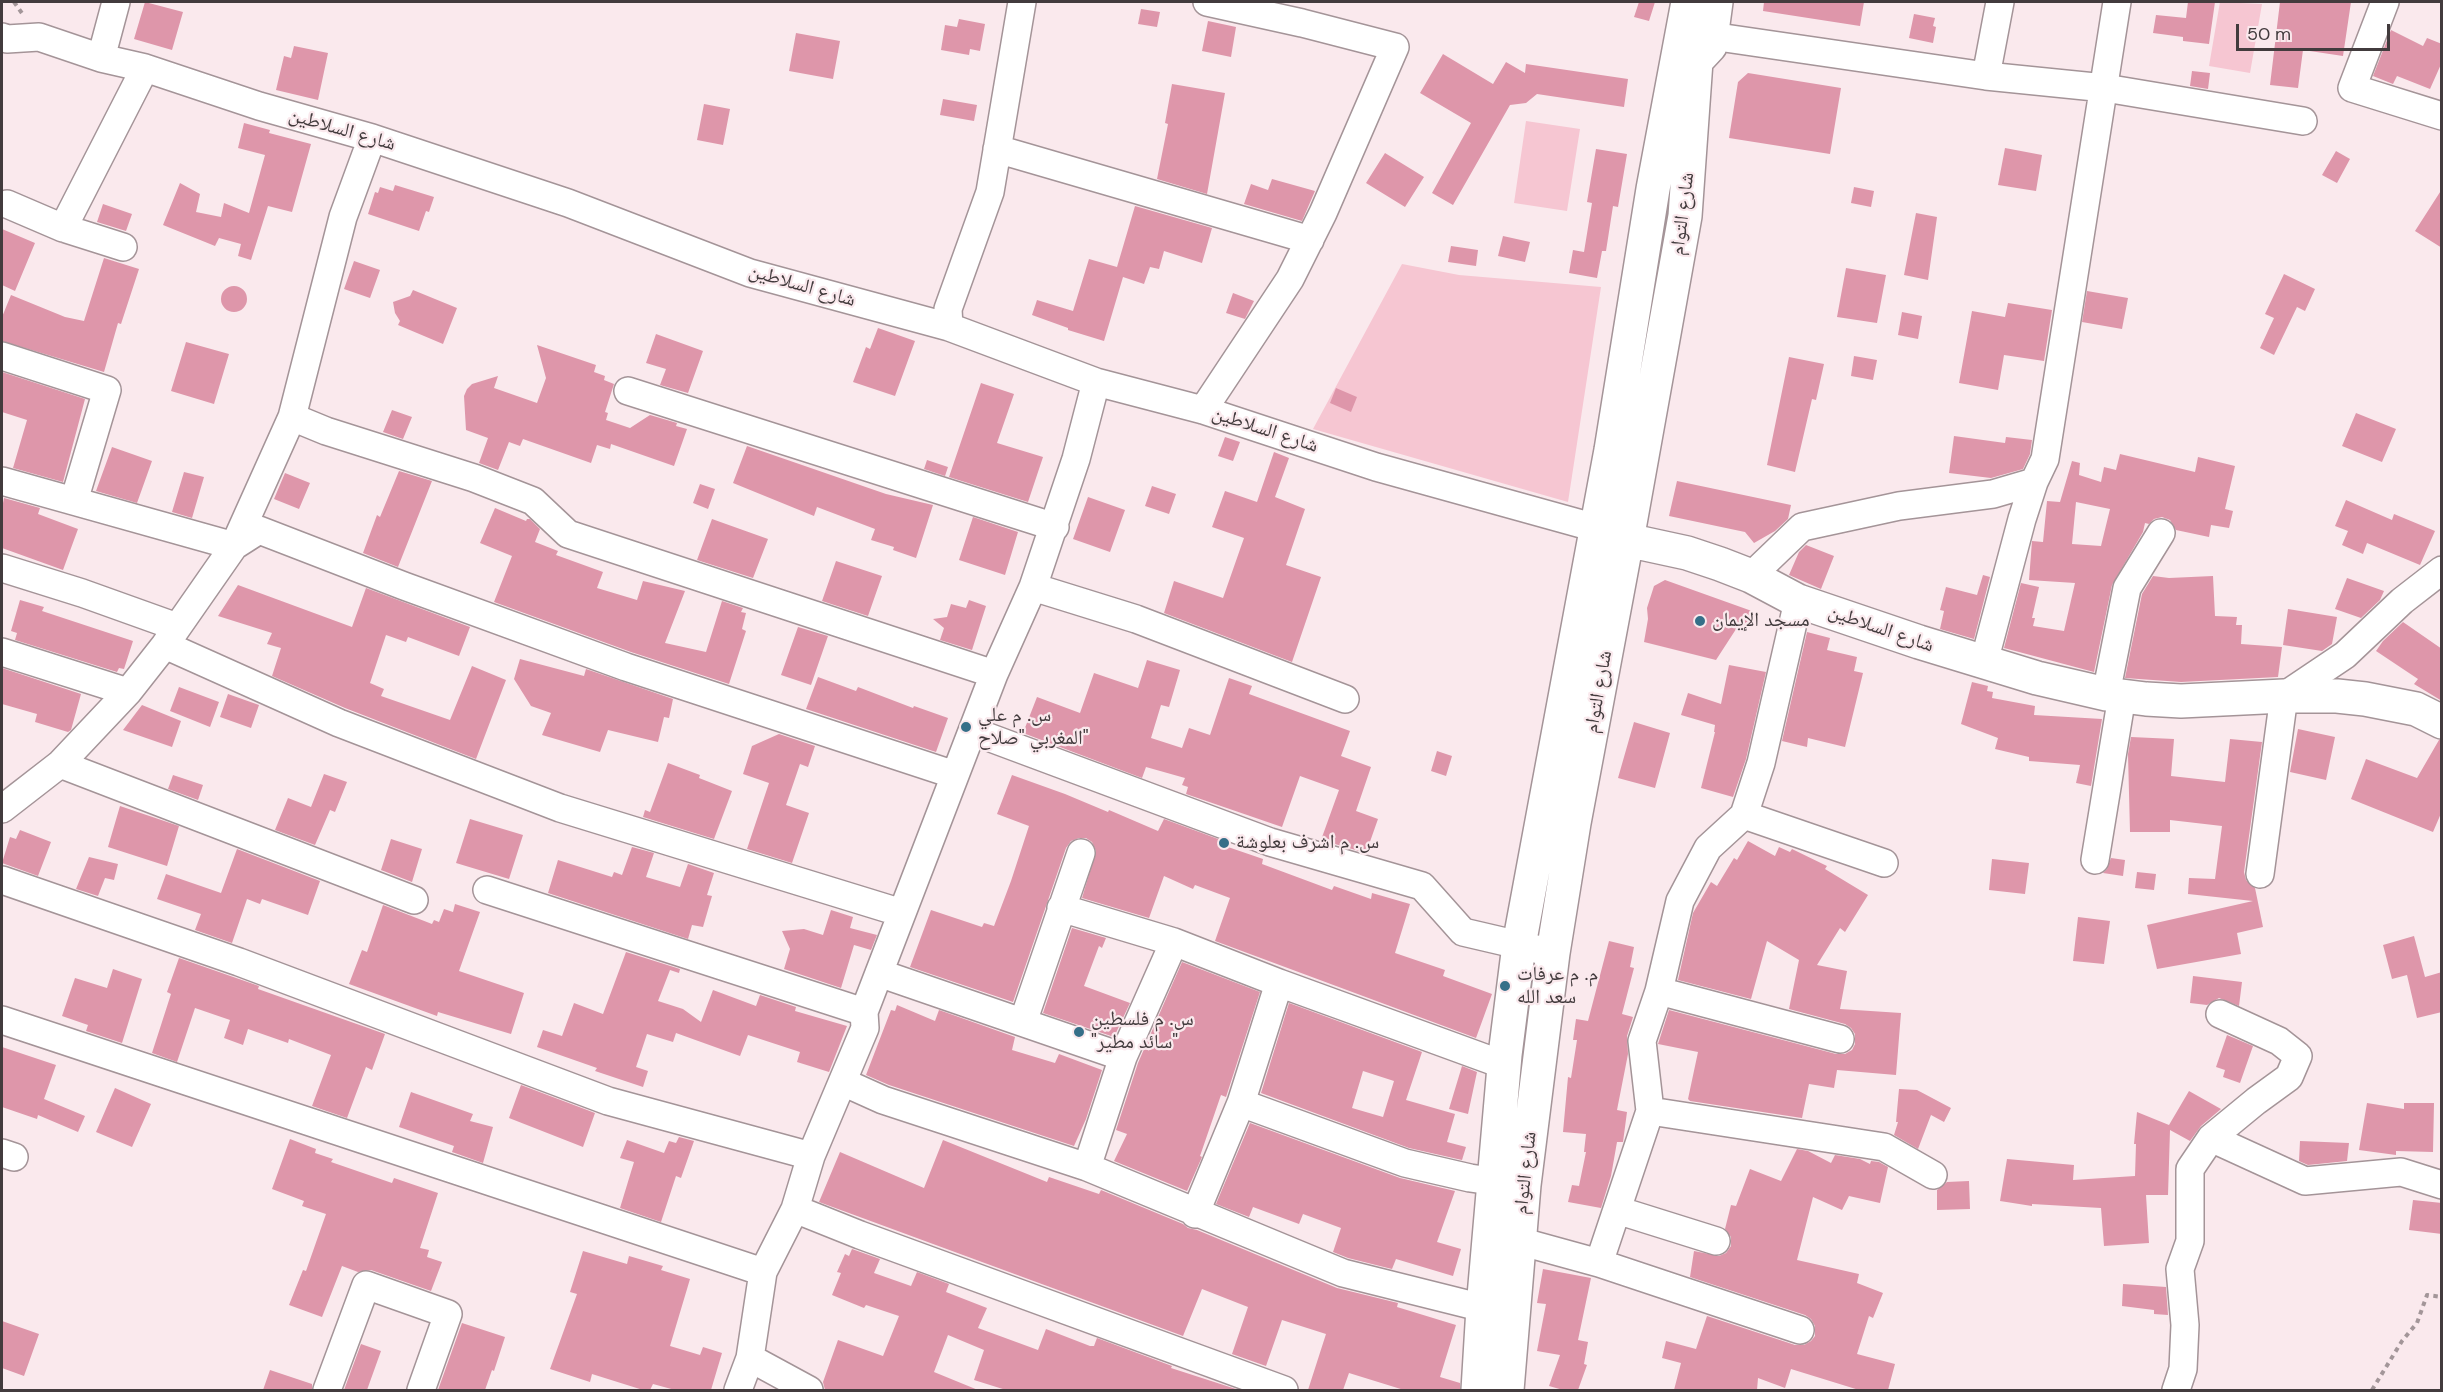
<!DOCTYPE html>
<meta charset="utf-8">
<style>
body{margin:0}
#map{position:relative;width:2443px;height:1392px;overflow:hidden;background:#fae9ed;font-family:"DM Sans",sans-serif}
canvas{display:block}
.frame{position:absolute;inset:0;border:3px solid #423b3d;pointer-events:none}
.scale{position:absolute;left:2236px;top:24px;width:154px;height:27px;box-sizing:border-box;border:3px solid #423b3d;border-top:0;padding-left:8px;font-size:18px;line-height:21px;white-space:nowrap;color:#423b3d;-webkit-text-stroke:4px #fae9ed;paint-order:stroke}
</style>
<div id="map">
<canvas width="2443" height="1392"></canvas>
<div class="frame"></div>
<div class="scale">50 m</div>
</div>
<script>
const g = document.querySelector('canvas').getContext('2d');
g.lineJoin = 'round';
function paint(path, color) { g.fillStyle = color; g.fill(path, 'evenodd'); }
const toPath = rows => new Path2D(rows.map(r => 'M' + r).join(''));
function stroke(path, color, width, dash) { g.strokeStyle = color; g.lineWidth = width; g.lineCap = dash ? 'butt' : 'round'; g.setLineDash(dash || []); g.stroke(path); }
function label(font, color, halo, rows, align = 'center') {
  g.font = font + ' "DM Sans","Noto Naskh Arabic",sans-serif'; g.lineWidth = 4.5; g.setLineDash([]); g.textBaseline = 'middle'; g.strokeStyle = halo; g.fillStyle = color; for (const [text, x, y, turn = 0] of rows) {
    g.save(); g.translate(x, y); g.rotate((+turn || 0) * Math.PI / 180); g.textAlign = isNaN(turn) ? turn : align; if (halo) g.strokeText(text, 0, 0); g.fillText(text, 0, 0); g.restore();
  }
}
paint(toPath([
 [2220,2,2262,4,2250,73,2209,66],
 [1526,121,1580,129,1567,211,1514,203],
 [1402,264,1459,275,1601,287,1568,502,1313,429]
]), '#f6c6d2');
paint(toPath([
 [145,2,183,12,172,50,134,39],
 [1639,2,1655,2,1649,21,1634,17],
 [1764,2,1864,2,1860,26,1763,11],
 [2188,2,2215,2,2209,44,2183,41,2183,37,2153,33,2156,15,2186,18],
 [2280,2,2351,2,2343,56,2303,50,2298,88,2270,85],
 [1141,9,1160,12,1157,27,1138,24],
 [1914,14,1935,18,1933,26,1936,27,1933,43,1909,38],
 [959,19,985,24,980,51,970,49,969,55,941,50,945,25,957,27],
 [1208,21,1236,27,1231,57,1202,51],
 [2391,30,2423,46,2427,38,2442,44,2442,62,2430,89,2397,76,2393,84,2373,76],
 [796,33,840,41,833,79,789,71],
 [294,46,328,53,318,100,276,90,284,56,291,58],
 [1443,54,1493,84,1506,62,1525,73,1526,64,1628,79,1624,107,1537,94,1526,103,1510,105,1453,205,1432,193,1471,123,1420,93],
 [2192,71,2210,73,2208,89,2190,86],
 [1748,73,1841,88,1830,154,1729,138,1738,82],
 [1172,84,1225,93,1207,194,1157,179,1168,124,1165,123],
 [943,99,977,105,974,121,940,115],
 [704,104,730,109,723,145,697,140],
 [244,123,270,130,269,133,311,144,292,212,268,206,251,260,238,256,241,244,219,238,215,246,163,225,180,183,200,194,196,212,221,217,224,203,249,213,265,155,238,148],
 [2005,148,2042,155,2036,191,1998,185],
 [1596,149,1627,154,1618,207,1613,206,1606,251,1602,251,1597,278,1569,273,1573,250,1584,252,1592,203,1587,202],
 [2336,151,2350,159,2337,183,2322,175],
 [1385,153,1424,177,1405,207,1366,183],
 [1272,179,1315,191,1302,221,1244,204,1251,184,1268,190],
 [395,185,434,197,429,212,426,211,419,231,368,214,375,192,378,193,380,187,393,191],
 [1854,187,1874,191,1871,207,1851,203],
 [2442,189,2442,248,2415,231],
 [103,204,132,214,126,231,97,222],
 [1135,206,1212,228,1202,263,1164,251,1159,269,1150,267,1144,284,1123,277,1104,341,1068,330,1068,328,1032,315,1037,300,1073,311,1089,259,1117,267],
 [1916,213,1937,217,1928,280,1904,275],
 [2,229,35,243,15,291,2,285],
 [1503,236,1530,242,1525,262,1498,256],
 [1451,246,1478,250,1476,266,1448,262],
 [104,258,139,269,121,324,118,323,104,372,2,341,2,317,11,295,65,317,84,321],
 [354,261,380,270,370,298,344,289],
 [1846,268,1886,275,1877,323,1837,317],
 [2284,274,2315,289,2305,311,2297,307,2274,355,2260,348,2274,318,2265,314],
 '221 299a13 13 0 1 1 26 0a13 13 0 1 1-26 0Z',
 [413,290,457,308,443,344,398,325,400,321,395,313,393,302,410,296],
 [2087,291,2128,298,2122,329,2082,322],
 [1233,293,1254,301,1245,319,1226,313],
 [2008,303,2052,310,2044,361,2004,355,1998,390,1959,383,1972,311,2005,317],
 [1902,312,1922,316,1918,339,1898,335],
 [878,328,915,341,895,396,853,382,866,347,870,349],
 [656,334,703,351,688,393,660,385,666,369,646,363],
 [186,342,229,354,214,404,171,391],
 [537,345,596,365,594,372,605,376,604,380,614,384,605,412,608,413,606,420,630,428,650,415,677,423,676,426,687,429,674,466,611,444,610,449,597,445,591,463,523,439,520,446,509,442,498,470,479,463,488,438,466,430,464,396,467,389,472,384,498,376,494,388,537,403,546,378],
 [1854,356,1877,360,1873,380,1851,376],
 [1789,357,1824,364,1816,400,1812,399,1795,472,1767,465],
 [2,372,85,399,63,482,13,468,27,420,2,412],
 [981,383,1014,394,997,443,1043,457,1028,502,949,477],
 [1336,388,1357,397,1351,412,1330,403],
 [392,410,412,417,403,439,383,432],
 [2356,413,2396,429,2382,462,2342,446],
 [1954,436,2005,443,2006,437,2032,440,2030,454,2023,469,1991,478,1949,473],
 [1225,437,1240,442,1233,461,1218,456],
 [747,446,886,494,933,505,916,558,893,550,894,547,871,540,875,529,817,507,814,516,733,483],
 [112,447,152,461,137,503,96,491],
 [1274,452,1289,458,1275,497,1305,509,1286,565,1321,577,1292,662,1164,613,1174,581,1223,598,1244,538,1212,527,1225,491,1257,502],
 [2120,454,2195,472,2198,457,2235,466,2225,509,2233,511,2229,528,2211,525,2209,537,2176,530,2170,520,2162,517,2154,519,2149,524,2145,523,2143,532,2112,585,2094,672,2004,648,2021,583,2039,587,2032,618,2035,618,2033,626,2064,631,2075,583,2029,580,2032,541,2043,542,2047,501,2060,502,2072,461,2080,463,2079,475,2101,482,2104,467,2116,470],
 [2076,502,2110,509,2101,546,2072,544],
 [927,460,948,467,945,476,924,469],
 [399,471,432,481,398,567,363,553,377,515,380,517],
 [184,472,204,477,192,518,172,512],
 [285,473,310,483,299,509,274,499],
 [1677,481,1791,505,1788,519,1775,531,1754,543,1745,532,1669,516],
 [700,484,715,489,708,509,693,503],
 [1152,486,1176,494,1169,514,1145,506],
 [1088,497,1125,510,1110,552,1073,539],
 [4,498,40,508,38,514,78,529,63,570,2,548,2,508],
 [2346,500,2392,520,2394,514,2435,531,2420,565,2367,543,2363,554,2342,545,2348,531,2335,526],
 [495,508,526,521,527,519,530,519,540,529,535,542,558,551,556,555,603,572,597,588,637,600,643,581,685,591,665,643,706,652,722,601,743,608,741,612,746,613,742,629,746,631,729,684,631,652,494,602,512,556,480,543],
 [973,517,1018,532,1005,575,959,560],
 [712,519,768,539,753,578,697,560],
 [1806,545,1834,556,1821,589,1789,575,1799,552],
 [836,561,882,576,868,616,822,601],
 [1983,575,1990,577,1974,639,1940,629,1944,611,1940,610,1946,587,1977,595],
 [2153,576,2169,578,2213,576,2215,616,2237,617,2236,625,2242,625,2241,644,2282,647,2278,677,2181,682,2125,678,2142,594],
 [2347,578,2384,591,2380,600,2361,618,2335,609],
 [1665,580,1749,610,1756,613,1749,628,1740,623,1716,660,1644,642,1648,619,1647,608,1654,586],
 [238,585,352,627,366,588,470,627,459,656,408,637,406,642,386,635,370,683,384,689,381,696,450,720,472,666,506,680,476,759,345,708,272,676,281,648,267,644,272,633,218,616],
 [20,600,44,607,42,611,133,641,124,669,119,668,117,672,15,640,17,633,11,631],
 [969,600,986,606,972,650,940,640,944,628,933,619,947,617,951,604,966,608],
 [2288,609,2337,617,2332,644,2322,651,2283,645],
 [2403,622,2442,649,2442,701,2414,684,2418,679,2376,651,2383,641],
 [798,627,828,636,811,685,781,675],
 [1807,632,1830,638,1827,650,1857,657,1854,671,1863,673,1845,747,1808,738,1807,747,1782,741],
 [520,659,584,676,586,669,673,699,669,718,664,717,658,742,608,730,600,752,542,735,551,713,531,706,514,679],
 [1147,660,1180,670,1169,707,1161,705,1151,738,1182,748,1189,728,1210,735,1229,678,1252,686,1249,694,1350,731,1341,756,1371,767,1356,811,1378,819,1366,853,1321,840,1339,790,1300,776,1282,827,1186,794,1188,787,1182,785,1185,778,1146,767,1142,778,1023,733,1037,697,1080,713,1094,673,1138,688],
 [1729,665,1766,672,1746,759,1733,797,1701,788,1715,732,1714,732,1715,725,1681,715,1688,693,1721,704],
 [2,668,81,694,71,730,68,732,35,722,37,714,2,704],
 [818,677,856,691,858,687,913,708,914,706,948,718,936,752,806,709],
 [1972,682,1988,686,1987,691,1993,692,1992,698,2035,706,2034,715,2102,719,2091,786,2076,783,2080,765,2029,761,2029,757,1995,749,1998,738,1961,724],
 [179,687,219,702,210,727,170,711],
 [228,694,259,705,251,728,220,717],
 [142,705,181,721,172,747,123,730],
 [1634,722,1670,733,1655,788,1618,778],
 [2298,729,2335,737,2326,780,2290,772],
 [779,734,815,746,808,767,800,764,786,805,809,813,792,863,747,849,769,783,743,774,752,746],
 [2131,737,2174,739,2171,776,2225,782,2230,739,2262,742,2244,872,2246,880,2255,888,2263,927,2237,933,2241,954,2157,969,2147,925,2253,901,2188,894,2189,878,2215,879,2222,826,2170,820,2170,832,2130,832,2128,754],
 [2439,740,2442,740,2442,811,2433,832,2351,799,2366,759,2417,778],
 [1437,751,1452,756,1446,776,1431,771],
 [668,763,700,775,699,778,732,791,714,839,643,817,645,810,650,812],
 [324,774,347,782,335,812,330,810,315,845,275,830,288,798,311,807],
 [173,775,203,785,198,800,168,789],
 [1012,775,1065,794,1108,812,1109,810,1158,831,1164,819,1229,843,1228,847,1263,859,1262,864,1332,890,1334,886,1371,899,1372,893,1410,904,1395,953,1445,970,1443,976,1492,994,1476,1038,1215,941,1230,898,1195,885,1193,889,1164,876,1149,918,1082,898,1096,851,1092,842,1086,838,1079,838,1071,841,1066,848,1013,1002,910,967,931,910,982,927,984,923,994,926,1011,881,1029,826,997,814],
 [120,806,179,826,167,866,108,847],
 [470,819,523,835,509,879,456,863],
 [20,830,51,842,38,876,2,863,10,837,16,839],
 [391,839,422,849,412,882,381,870],
 [1748,841,1775,856,1779,847,1790,852,1792,849,1827,866,1825,869,1868,895,1845,932,1840,928,1817,965,1847,971,1840,1009,1901,1013,1896,1075,1837,1070,1834,1088,1809,1084,1802,1118,1690,1101,1688,1099,1698,1052,1658,1044,1669,1010,1836,1054,1845,1054,1852,1050,1855,1044,1855,1034,1851,1028,1845,1024,1789,1009,1799,960,1767,941,1751,999,1678,980,1693,913,1711,882,1717,886,1734,858,1737,860],
 [632,847,654,853,646,877,680,887,688,864,714,873,707,895,712,896,703,927,692,925,688,939,548,893,558,860,612,877,614,872,622,875],
 [237,849,320,881,308,915,262,899,260,904,247,899,232,943,195,930,201,914,157,899,166,874,221,893],
 [89,857,118,864,114,880,105,878,98,896,76,889],
 [2111,858,2125,860,2123,876,2103,873,2107,869],
 [1992,859,2029,863,2025,894,1989,890],
 [2137,872,2156,874,2154,890,2135,888],
 [455,904,480,912,459,971,524,993,511,1034,438,1012,437,1016,349,984,362,950,367,952,383,905,432,924,434,920,439,922,444,909,453,912],
 [831,910,853,917,850,928,877,935,871,950,854,945,841,988,784,969,790,949,782,931,804,929,823,935],
 [2078,917,2110,921,2104,964,2073,961],
 [1072,928,1106,938,1102,948,1099,946,1084,986,1130,1003,1114,1037,1043,1013],
 [2414,936,2425,977,2442,972,2442,1012,2417,1018,2407,975,2392,979,2383,945],
 [1609,941,1634,947,1630,967,1634,968,1622,1014,1633,1017,1627,1036,1628,1054,1617,1110,1627,1112,1623,1142,1617,1142,1611,1176,1601,1208,1568,1202,1572,1185,1579,1186,1586,1152,1584,1152,1586,1134,1563,1132,1568,1077,1571,1078,1577,1040,1573,1040,1576,1019,1588,1021],
 [626,952,680,969,679,973,670,970,658,1001,683,1009,701,1022,713,990,756,1006,760,995,796,1007,795,1011,847,1026,829,1072,797,1062,800,1052,748,1035,740,1056,676,1033,673,1042,647,1034,636,1067,648,1071,643,1087,595,1071,597,1068,537,1047,543,1030,562,1036,574,1003,603,1014],
 [179,958,259,986,258,989,385,1034,372,1070,366,1067,347,1118,312,1106,331,1055,289,1039,288,1043,248,1029,243,1045,224,1038,230,1020,195,1008,177,1062,152,1053,171,994,167,992],
 [1182,962,1260,992,1226,1097,1221,1095,1200,1156,1202,1157,1187,1191,1114,1161,1127,1134,1116,1130,1138,1063],
 [113,969,142,979,122,1043,86,1031,88,1025,62,1016,75,978,107,988],
 [2193,976,2242,982,2239,1006,2219,998,2207,1005,2190,1003],
 [1289,1003,1422,1052,1406,1100,1455,1114,1447,1142,1466,1147,1462,1160,1409,1148,1261,1093],
 [1363,1071,1394,1081,1383,1117,1352,1108],
 [897,1005,935,1021,939,1010,1015,1037,1012,1050,1055,1063,1059,1054,1102,1070,1086,1119,1074,1146,889,1085,866,1075,891,1010,895,1011],
 [2227,1035,2253,1046,2240,1083,2223,1077,2225,1070,2216,1067],
 [2,1047,56,1065,44,1099,85,1116,78,1132,38,1115,37,1119,2,1107],
 [1462,1066,1477,1072,1468,1114,1449,1109],
 [521,1085,595,1113,583,1147,509,1118],
 [115,1088,151,1104,132,1147,96,1132],
 [1899,1089,1917,1090,1951,1108,1944,1122,1931,1115,1918,1149,1894,1135,1898,1122,1896,1122],
 [2189,1091,2221,1109,2201,1126,2190,1141,2170,1130,2168,1195,2146,1195,2149,1243,2104,1246,2101,1208,2032,1204,2032,1206,2000,1201,2007,1159,2074,1165,2073,1180,2135,1176,2136,1144,2134,1144,2137,1112,2169,1125],
 [411,1092,473,1114,470,1121,493,1127,483,1163,452,1152,454,1146,399,1127],
 [2367,1103,2404,1109,2404,1103,2434,1103,2433,1152,2396,1151,2396,1155,2359,1150],
 [1250,1123,1400,1178,1455,1191,1437,1242,1461,1249,1453,1276,1396,1259,1392,1269,1348,1258,1333,1252,1341,1228,1303,1214,1299,1224,1253,1207,1249,1217,1216,1204],
 [679,1137,694,1141,681,1178,676,1176,661,1222,620,1208,634,1162,620,1158,627,1140,664,1153,669,1141,676,1143],
 [290,1139,316,1149,315,1153,333,1159,331,1162,392,1183,394,1178,438,1193,420,1248,429,1250,427,1257,442,1262,431,1291,371,1270,358,1272,342,1266,322,1317,289,1305,303,1270,306,1271,326,1214,302,1206,304,1201,272,1189],
 [943,1140,1047,1182,1049,1177,1099,1194,1101,1190,1183,1224,1188,1228,1197,1230,1337,1288,1398,1303,1397,1307,1456,1325,1440,1377,1460,1383,1460,1390,1404,1390,1349,1373,1343,1390,1308,1390,1326,1334,1282,1320,1266,1366,1232,1354,1248,1307,1202,1289,1183,1336,819,1202,840,1152,924,1188],
 [2300,1141,2349,1143,2347,1161,2308,1165,2299,1161],
 [1797,1149,1808,1151,1831,1163,1835,1155,1860,1159,1870,1164,1871,1161,1879,1162,1888,1167,1880,1203,1849,1196,1842,1210,1813,1197,1797,1260,1859,1274,1857,1283,1883,1293,1873,1318,1869,1316,1857,1354,1895,1364,1888,1390,1859,1390,1791,1369,1785,1388,1758,1378,1757,1390,1674,1390,1681,1363,1662,1358,1666,1341,1696,1349,1707,1316,1795,1345,1804,1345,1811,1341,1815,1336,1815,1326,1811,1319,1805,1315,1690,1277,1694,1251,1719,1256,1726,1253,1731,1246,1731,1237,1725,1229,1731,1205,1736,1206,1750,1169,1781,1181],
 [1969,1181,1970,1209,1937,1210,1937,1190,1947,1182],
 [2413,1200,2442,1203,2442,1234,2409,1230],
 [852,1249,880,1259,874,1273,911,1286,917,1272,949,1284,946,1292,987,1308,978,1328,1038,1350,1046,1329,1090,1346,1094,1346,1097,1338,1172,1366,1171,1368,1239,1390,1006,1390,974,1380,984,1350,948,1335,934,1372,978,1390,825,1390,823,1382,838,1340,883,1356,899,1316,866,1305,864,1308,832,1295,841,1273,837,1272,845,1254,849,1256],
 [583,1251,627,1264,629,1256,663,1266,661,1270,690,1279,670,1346,700,1355,703,1347,722,1353,711,1390,675,1390,653,1384,650,1390,643,1390,592,1374,590,1382,550,1369,577,1294,570,1292],
 [1543,1269,1591,1278,1578,1340,1588,1342,1584,1364,1587,1365,1578,1390,1563,1390,1549,1386,1560,1355,1537,1351,1546,1304,1537,1303],
 [2123,1284,2166,1287,2168,1315,2154,1314,2154,1310,2122,1306],
 [2,1321,39,1334,24,1376,2,1368],
 [462,1323,505,1337,494,1371,492,1370,485,1390,438,1390],
 [361,1344,381,1351,367,1390,344,1390],
 [270,1370,312,1384,312,1390,263,1390]
]), '#de96aa');
const minor = toPath([
 [2385,2,2352,88,2442,116],
 [1711,36,1986,76,2105,88,2303,121],
 [2,37,7,39,39,37,101,58,145,68,259,106,372,138,568,203,750,273,949,327,1096,382,1203,410,1376,467,1596,528,1614,535],
 [101,58,116,2],
 [1986,76,2000,2],
 [997,149,1310,240],
 [7,204,63,228,145,68],
 [63,228,123,247],
 [949,327,948,309,990,192,1022,2],
 [2,356,107,390,74,501],
 [628,391,1055,527],
 [1203,410,1290,279,1323,213,1395,47,1302,23,1207,2],
 [292,417,326,431,474,478,533,501,568,534,994,674],
 [2,481,234,546,259,530,404,586,626,667,955,775],
 [2,568,82,593,177,627],
 [1751,576,1802,527,1899,506,1993,494,2034,482,2045,459,2117,2],
 [1033,587,1136,619,1345,699],
 [165,645,339,723,560,808,902,913],
 [2,652,128,692],
 [1984,662,2022,519,2034,482],
 [2106,694,2127,588,2161,533],
 [972,731,1270,842,1422,886,1463,932,1553,953],
 [60,764,414,900],
 [2,809,60,764,128,692,165,645,234,546,292,417,343,217,372,138],
 [1744,815,1884,863],
 [2095,860,2122,696],
 [2260,874,2284,696,2345,655,2402,601,2442,570],
 [2,880,239,962,608,1101,811,1156],
 [487,890,864,1012],
 [1061,908,1174,942,1279,983,1241,1103,1195,1214],
 [879,973,1123,1057],
 [1279,983,1504,1065],
 [1659,991,1840,1039],
 [2,1020,763,1272],
 [1023,1022,1081,853],
 [843,1082,883,1100,1087,1167,1343,1273,1483,1308],
 [1241,1103,1405,1163,1470,1178,1512,1184],
 [1650,1111,1884,1147,1933,1175],
 [2211,1138,2305,1181,2401,1172,2442,1185],
 [2,1153,14,1157],
 [1087,1167,1123,1057,1174,942],
 [795,1209,860,1235,1284,1390],
 [1617,1210,1716,1241],
 [1519,1241,1599,1263,1650,1111,1642,1041,1659,991,1680,901,1708,848,1744,815,1761,763,1798,601],
 [1599,1263,1800,1330],
 [750,1358,809,1390],
 [327,1390,366,1285,448,1314,421,1390],
 [738,1390,750,1358,763,1272,795,1209,811,1156,865,1028,864,1012,994,674,1033,587,1076,459,1096,382],
 [2176,1390,2183,1369,2185,1325,2180,1269,2190,1241,2190,1169,2211,1138,2256,1101,2289,1077,2298,1056,2279,1041,2220,1014]
]);
const major = toPath([
 [1627,540,1687,553,1720,564,1751,576,1798,601,1919,642,2037,678,2106,694,2146,699,2181,701,2284,696,2337,696,2365,699,2416,709,2442,722],
 [1478,1390,1483,1308,1505,1055,1519,945,1611,450,1653,189,1688,2],
 [1507,1390,1524,1185,1553,953,1574,823,1627,540,1685,216,1696,61,1710,46,1716,2]
]);
stroke(minor, '#a49498', 30);
stroke(major, '#a49498', 36);
stroke(toPath([
 [14,2,24,16],
 [2372,1390,2402,1341,2417,1323,2427,1295,2442,1297]
]), '#a39699', 4, [4.5, 4.5]);
stroke(minor, '#fff', 27);
stroke(major, '#fff', 33);
for (const [x, y, r, color] of [
 [1700,621,6,"#356f88"],
 [966,727,6,"#356f88"],
 [1224,843,6,"#356f88"],
 [1505,986,6,"#356f88"],
 [1079,1032,6,"#356f88"]
]) { const dot = new Path2D(); dot.arc(x, y, r, 0, 2 * Math.PI); g.fillStyle = color; g.fill(dot); stroke(dot, '#fae9ed', 2); }
label('20px', '#423b3d', '#fae9ed', [
 ["شارع السلاطين",342,130,16],
 ["شارع التوام",1683,214,-83],
 ["شارع السلاطين",802,286,16],
 ["شارع السلاطين",1265,430,18],
 ["شارع السلاطين",1881,629,19],
 ["شارع التوام",1599,692,-80],
 ["شارع التوام",1526,1173,-84]
]);
label('20px', '#423b3d', '#fae9ed', [
 ["مسجد الإيمان",1712,621],
 ["س. م علي",978,716],
 ["المغربي \"صلاح\"",978,739],
 ["س. م اشرف بعلوشة",1236,843],
 ["م. م عرفات",1517,975],
 ["سعد الله",1517,998],
 ["س. م فلسطين",1091,1020],
 ["\"سائد مطير\"",1091,1043]
], 'left');
</script>
